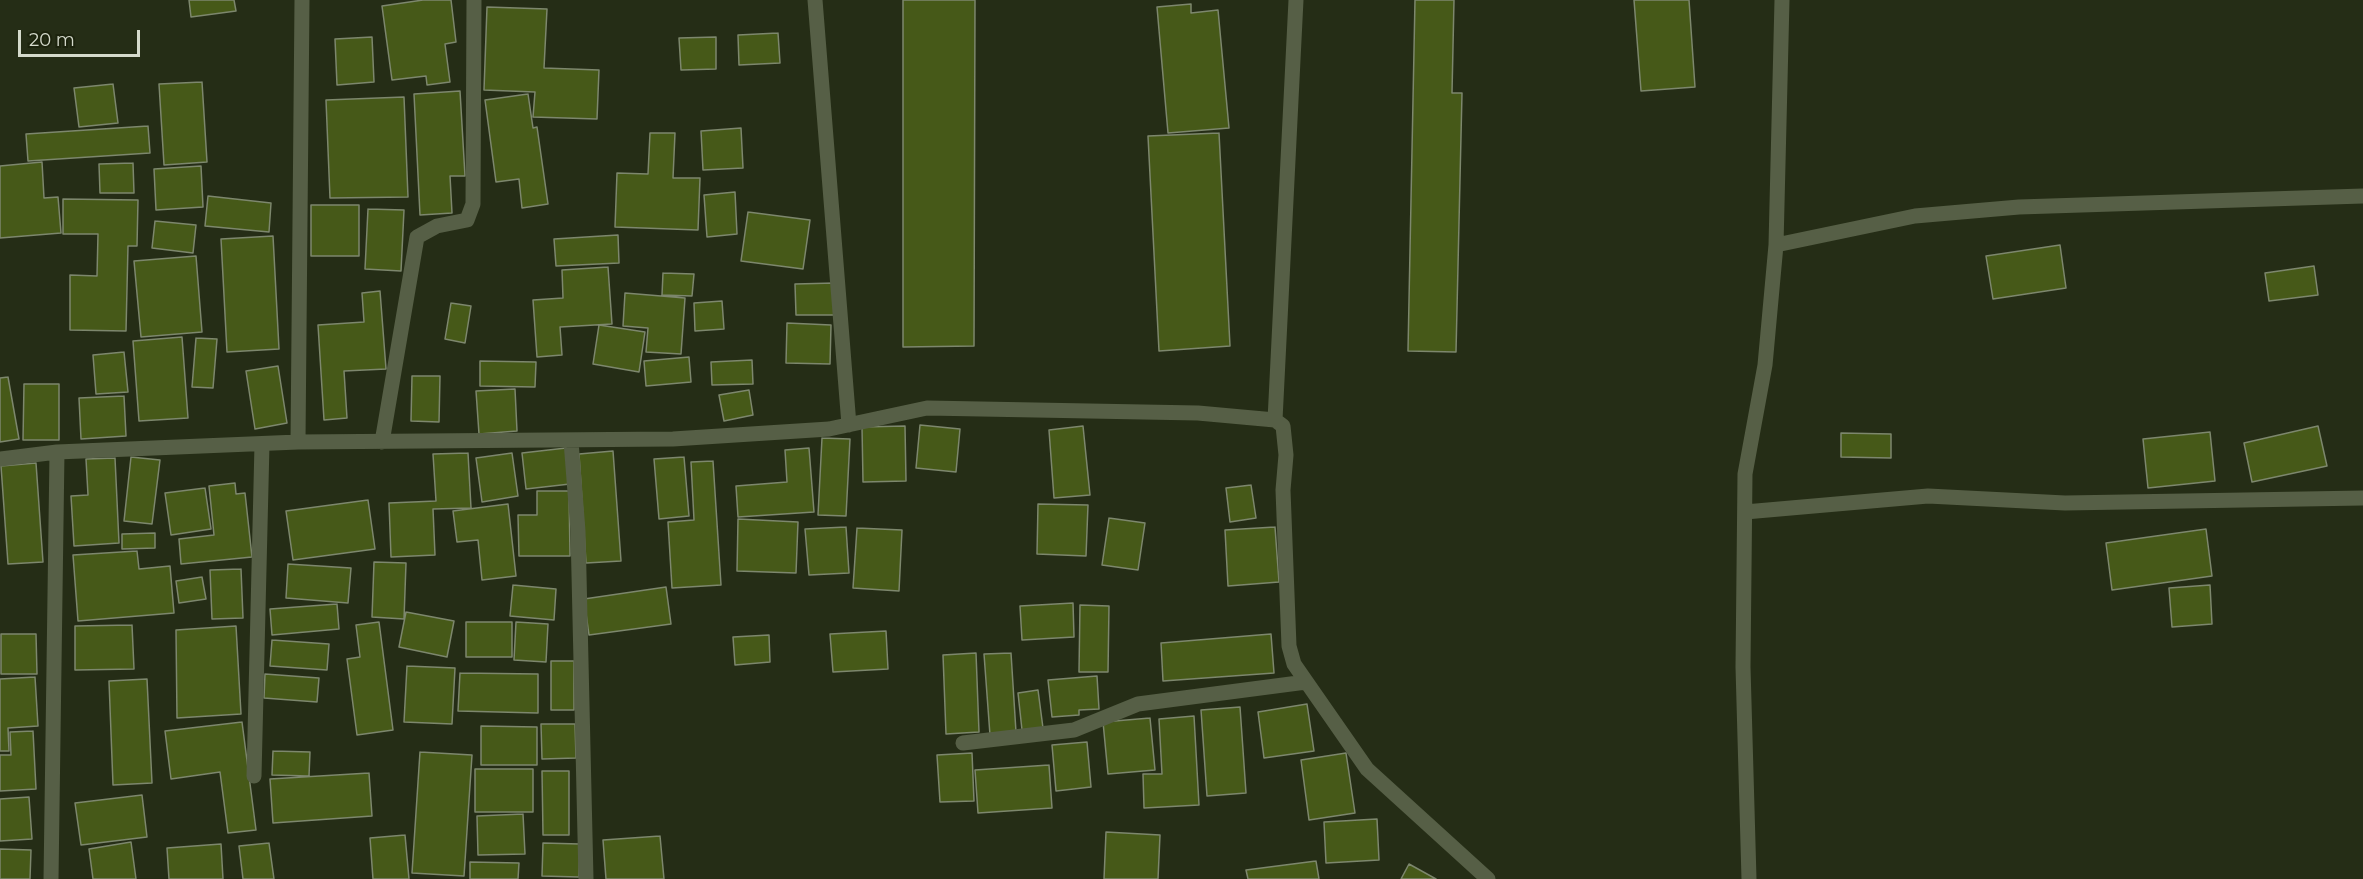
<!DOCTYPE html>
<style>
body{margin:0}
#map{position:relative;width:2363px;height:879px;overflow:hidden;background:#252d16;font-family:Montserrat,sans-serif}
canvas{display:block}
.scale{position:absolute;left:18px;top:30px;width:122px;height:27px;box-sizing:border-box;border:3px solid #d5dacc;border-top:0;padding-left:8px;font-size:18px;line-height:21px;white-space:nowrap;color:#d5dacc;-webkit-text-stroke:4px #1c230d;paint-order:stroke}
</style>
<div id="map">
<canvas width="2363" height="879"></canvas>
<div class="scale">20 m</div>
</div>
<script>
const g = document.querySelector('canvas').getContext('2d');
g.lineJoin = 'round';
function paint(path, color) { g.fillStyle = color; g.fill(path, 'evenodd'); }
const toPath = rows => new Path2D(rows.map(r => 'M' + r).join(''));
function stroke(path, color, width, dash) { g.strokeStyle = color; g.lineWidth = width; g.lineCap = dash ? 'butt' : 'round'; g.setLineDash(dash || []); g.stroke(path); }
const building = toPath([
 [189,0,234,0,236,11,191,17,189,0],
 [423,0,451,0,456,42,445,44,450,82,427,85,426,76,392,80,382,6,423,0],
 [903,0,975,0,974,346,903,347,903,0],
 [1415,0,1454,0,1452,93,1462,93,1456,352,1408,351,1415,0],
 [1634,0,1689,0,1695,87,1641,91,1634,0],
 [1191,4,1191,13,1218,10,1229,128,1168,133,1157,7,1191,4],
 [487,7,547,9,544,68,599,70,597,119,533,117,535,92,484,90,487,7],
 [778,33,780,63,739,65,738,35,778,33],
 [372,37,374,82,337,85,335,39,372,37],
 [716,37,716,69,681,70,679,38,716,37],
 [202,82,207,162,164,165,159,84,202,82],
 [113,84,118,123,79,127,74,88,113,84],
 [460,91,465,176,450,176,452,213,420,215,414,94,460,91],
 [528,94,533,128,537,127,548,204,522,208,519,179,496,182,485,100,528,94],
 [404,97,408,197,330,198,326,100,404,97],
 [148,126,150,153,28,161,26,134,148,126],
 [741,128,743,168,703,170,701,131,741,128],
 [650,133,675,133,673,178,700,178,698,230,615,227,617,173,648,174,650,133],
 [1219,133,1230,346,1159,351,1148,136,1219,133],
 [42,162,44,198,58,197,61,233,0,238,0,166,42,162],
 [133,163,134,193,100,193,99,164,133,163],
 [201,166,203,207,156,210,154,169,201,166],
 [735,192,737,234,707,237,704,195,735,192],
 [208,196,271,203,269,232,205,226,208,196],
 [63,199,138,200,137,246,128,246,126,331,70,330,70,275,97,276,98,234,63,234,63,199],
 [311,205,359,205,359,256,311,256,311,205],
 [368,209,404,210,401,271,365,269,368,209],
 [748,212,810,220,803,269,741,261,748,212],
 [155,221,196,225,193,253,152,248,155,221],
 [618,235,619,263,556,266,554,239,618,235],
 [273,236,279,349,227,352,221,239,273,236],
 [2060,245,2066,288,1993,299,1986,256,2060,245],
 [196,256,202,332,141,337,134,261,196,256],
 [2314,266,2318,295,2269,301,2265,273,2314,266],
 [608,267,612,324,560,327,562,355,537,357,533,300,563,298,562,270,608,267],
 [663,273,694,274,692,296,662,295,663,273],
 [835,283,835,315,796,315,795,284,835,283],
 [380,291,386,369,344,371,347,418,324,420,318,325,364,322,362,293,380,291],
 [625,293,685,298,681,354,646,352,648,328,623,326,625,293],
 [722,301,724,329,695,331,694,303,722,301],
 [451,303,471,306,465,343,445,339,451,303],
 [787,323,831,325,830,364,786,363,787,323],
 [599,325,645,332,639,372,593,364,599,325],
 [182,337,188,418,139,421,133,341,182,337],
 [196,338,217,339,213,388,192,387,196,338],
 [124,352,128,392,96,394,93,355,124,352],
 [689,357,691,382,646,386,644,361,689,357],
 [752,360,753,384,712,385,711,362,752,360],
 [480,361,536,362,535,387,480,386,480,361],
 [278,366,287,423,255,429,246,371,278,366],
 [412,376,440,376,439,422,411,421,412,376],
 [8,377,19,439,0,442,0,378,8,377],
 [24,384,59,384,59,440,23,440,24,384],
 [515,389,517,431,479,434,476,391,515,389],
 [749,390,753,415,724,421,719,395,749,390],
 [124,396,126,436,81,439,79,398,124,396],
 [920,425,960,429,956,472,916,468,920,425],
 [905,426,906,481,863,482,862,427,905,426],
 [1083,426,1090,495,1054,498,1049,430,1083,426],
 [2318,426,2327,466,2252,482,2244,443,2318,426],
 [2210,432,2215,481,2148,488,2143,439,2210,432],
 [1841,433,1891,434,1891,458,1841,457,1841,433],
 [822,438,850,439,846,516,818,515,822,438],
 [566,448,570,484,526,489,522,453,566,448],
 [809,448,814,512,738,517,736,486,787,482,785,450,809,448],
 [613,451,621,561,586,563,579,454,613,451],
 [468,453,471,508,433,509,435,555,391,557,389,503,436,501,433,454,468,453],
 [512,453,518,496,482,502,476,458,512,453],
 [131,457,160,460,152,524,124,521,131,457],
 [684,457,689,516,659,519,654,459,684,457],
 [115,458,119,543,74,546,71,496,88,495,86,459,115,458],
 [713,461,721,585,672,588,668,522,694,520,691,462,713,461],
 [36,463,43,562,8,564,1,466,36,463],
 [235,483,236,494,245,493,252,557,181,564,179,539,214,535,209,486,235,483],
 [1251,485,1256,518,1230,522,1226,488,1251,485],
 [205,488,211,529,171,535,165,493,205,488],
 [537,491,569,491,570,556,519,556,518,515,537,515,537,491],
 [368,500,375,549,293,560,286,511,368,500],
 [508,504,516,576,482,580,478,540,457,542,453,511,508,504],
 [1038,504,1088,505,1086,556,1037,554,1038,504],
 [1109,518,1145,523,1138,570,1102,565,1109,518],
 [738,519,798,522,796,573,737,571,738,519],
 [846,527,849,573,809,575,805,529,846,527],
 [1275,527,1279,582,1228,586,1225,530,1275,527],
 [857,528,902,530,899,591,853,588,857,528],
 [2206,529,2212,576,2112,590,2106,543,2206,529],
 [155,533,155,548,122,549,122,534,155,533],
 [137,551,139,569,170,566,174,613,78,621,73,555,137,551],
 [374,562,406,563,404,619,372,617,374,562],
 [288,564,351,568,348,603,286,598,288,564],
 [241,569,243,618,212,619,210,570,241,569],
 [202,577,206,599,179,603,176,581,202,577],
 [513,585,556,589,554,620,510,616,513,585],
 [2210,585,2212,624,2172,627,2169,588,2210,585],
 [666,587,671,624,589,635,584,599,666,587],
 [1073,603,1074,637,1022,640,1020,606,1073,603],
 [337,604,339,629,272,635,270,609,337,604],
 [1080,605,1109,606,1108,672,1079,672,1080,605],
 [406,612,454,621,447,657,399,647,406,612],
 [379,622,393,730,357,735,347,659,360,657,356,625,379,622],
 [466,622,512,622,512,657,466,657,466,622],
 [516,622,548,624,546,662,514,660,516,622],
 [132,625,134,669,75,670,75,626,132,625],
 [236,626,241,714,177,718,176,630,236,626],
 [886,631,888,669,833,672,830,634,886,631],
 [1,634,36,634,37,674,1,674,1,634],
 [1271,634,1274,673,1163,681,1161,643,1271,634],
 [769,635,770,662,735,665,733,637,769,635],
 [272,640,329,644,327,670,270,666,272,640],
 [976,653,979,732,946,734,943,655,976,653],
 [1011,653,1016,732,990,735,984,654,1011,653],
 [551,661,574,661,574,710,551,710,551,661],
 [407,666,455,668,452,724,404,722,407,666],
 [460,673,538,674,538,713,458,711,460,673],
 [265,674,319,678,317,702,264,698,265,674],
 [1097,676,1099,709,1079,710,1079,715,1052,717,1048,680,1097,676],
 [35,677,38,726,8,728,9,751,0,751,0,679,35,677],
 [147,679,152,783,113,785,109,681,147,679],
 [1038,690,1043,728,1022,730,1018,693,1038,690],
 [1307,704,1314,751,1264,758,1258,712,1307,704],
 [1240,707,1246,793,1207,796,1201,710,1240,707],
 [1194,716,1199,805,1144,808,1143,774,1162,774,1159,719,1194,716],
 [1150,718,1155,770,1108,774,1103,722,1150,718],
 [242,722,256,830,228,833,220,772,171,779,165,731,242,722],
 [541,724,575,724,576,758,542,759,541,724],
 [481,726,537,727,537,765,481,765,481,726],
 [33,731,36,789,0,791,0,755,11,755,10,732,33,731],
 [1087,742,1091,787,1056,791,1052,745,1087,742],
 [273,751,310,752,309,776,272,775,273,751],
 [420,752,472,755,464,876,412,873,420,752],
 [972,753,974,801,940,802,937,755,972,753],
 [1346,753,1355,813,1309,820,1301,760,1346,753],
 [1049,765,1052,808,978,813,975,770,1049,765],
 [475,769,533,769,533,812,475,812,475,769],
 [542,771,569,771,569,835,543,835,542,771],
 [369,773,372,816,273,823,270,779,369,773],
 [142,795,147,837,81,845,75,803,142,795],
 [29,797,32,839,0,841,0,799,29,797],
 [523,814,525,854,478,855,477,816,523,814],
 [1377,819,1379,860,1326,863,1324,822,1377,819],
 [1106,832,1160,835,1158,879,1104,879,1106,832],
 [405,835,409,879,373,879,370,838,405,835],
 [660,836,664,879,606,879,603,840,660,836],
 [131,842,136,879,93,879,89,849,131,842],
 [269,843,274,879,243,879,239,846,269,843],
 [543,843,580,844,579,877,542,876,543,843],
 [221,844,223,879,169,879,167,848,221,844],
 [0,849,31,850,30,879,0,879,0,849],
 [1316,861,1319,879,1248,879,1246,870,1316,861],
 [470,862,519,863,518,879,470,879,470,862],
 [1409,864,1436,879,1401,879,1409,864]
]);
paint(building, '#465918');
stroke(building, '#7d876d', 1.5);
stroke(toPath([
 [815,0,849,425],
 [1776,245,1915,216,2019,207,2363,196],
 [1275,420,1296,0],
 [571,441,578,531,586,879],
 [298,442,302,0],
 [382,442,417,237,437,226,467,220,473,204,474,0],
 [0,459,57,452,298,442,673,439,829,429,927,408,1198,413,1275,420,1283,426,1286,455,1283,490,1289,646,1294,664,1367,769,1488,879],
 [1745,512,1928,496,2065,503,2363,498],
 [963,743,1074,730,1138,704,1306,682],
 [254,776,262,444],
 [51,879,57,452],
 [1749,879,1743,667,1745,474,1765,365,1776,245,1782,0]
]), '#565f46', 15);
</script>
